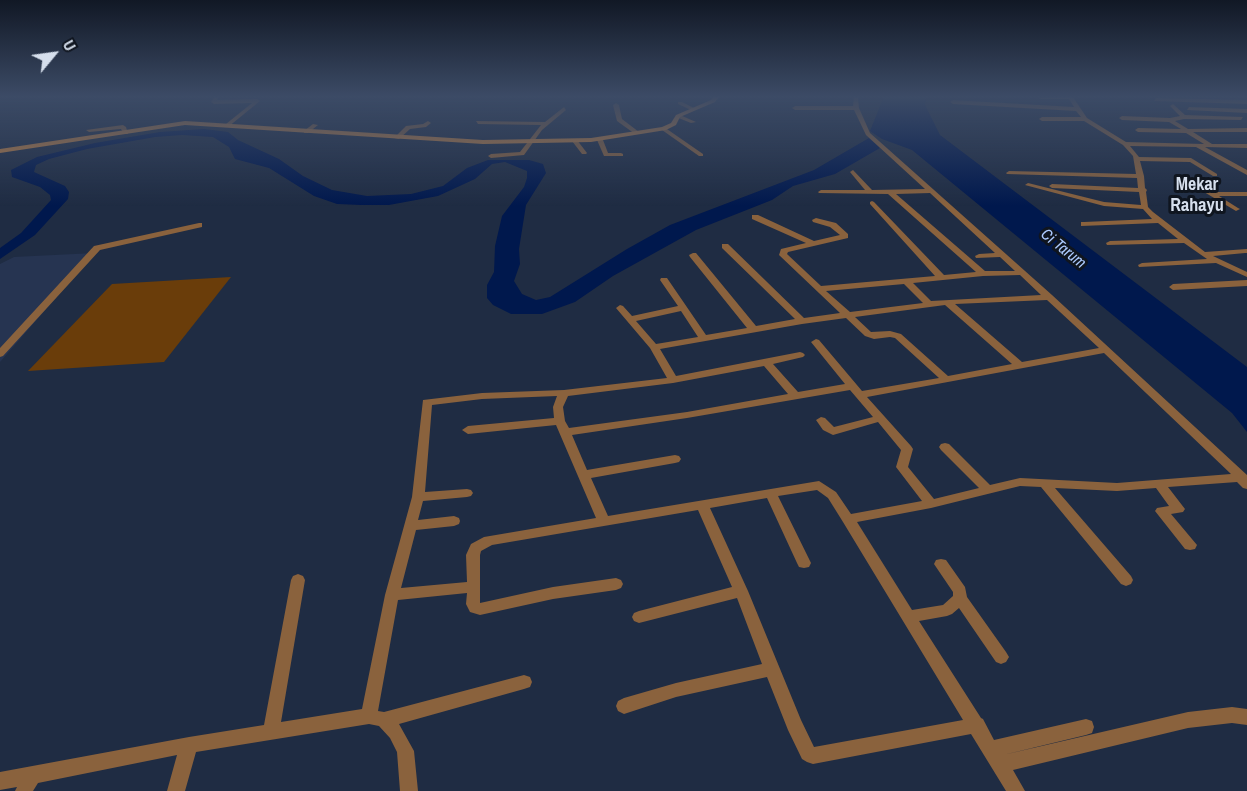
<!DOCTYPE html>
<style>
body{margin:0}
#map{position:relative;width:1247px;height:791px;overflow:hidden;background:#1f2c43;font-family:"Archivo Narrow",sans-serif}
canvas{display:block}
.north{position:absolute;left:24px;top:24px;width:60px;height:60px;-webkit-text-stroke:4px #0f151f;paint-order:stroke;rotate:61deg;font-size:16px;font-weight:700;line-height:24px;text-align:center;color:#d6dfed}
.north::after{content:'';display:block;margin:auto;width:21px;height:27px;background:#d6dfed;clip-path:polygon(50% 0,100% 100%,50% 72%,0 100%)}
</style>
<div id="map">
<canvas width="1247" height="791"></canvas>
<div class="north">U</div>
</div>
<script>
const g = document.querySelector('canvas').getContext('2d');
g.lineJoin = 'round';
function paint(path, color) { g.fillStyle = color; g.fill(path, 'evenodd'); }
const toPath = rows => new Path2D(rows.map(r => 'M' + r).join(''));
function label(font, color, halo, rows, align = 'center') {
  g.font = font + ' "Archivo Narrow",sans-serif'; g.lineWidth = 6; g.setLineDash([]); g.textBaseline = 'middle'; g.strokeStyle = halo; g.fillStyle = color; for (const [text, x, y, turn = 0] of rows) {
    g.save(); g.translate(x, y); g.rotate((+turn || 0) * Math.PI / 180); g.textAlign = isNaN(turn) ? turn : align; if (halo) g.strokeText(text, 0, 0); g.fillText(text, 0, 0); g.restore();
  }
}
paint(toPath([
 [95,253,0,362,0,264,14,257]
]), '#263451');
paint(toPath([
 [231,277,164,362,28,371,112,284]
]), '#6a3d0a');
paint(toPath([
 [884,96,926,96,925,105,940,135,1247,367,1247,432,1232,413,912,150,882,139,870,131],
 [204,129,228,132,238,140,279,159,303,176,332,190,367,196,411,194,443,186,467,168,488,160,529,160,543,164,546,173,526,205,519,249,520,264,514,281,522,294,536,300,550,297,627,249,670,225,814,170,869,138,880,148,835,174,793,186,772,200,696,230,613,276,575,302,542,314,511,314,493,305,487,298,487,285,494,272,495,246,502,216,524,187,527,178,527,171,505,162,492,164,475,179,438,196,389,205,361,205,337,204,314,196,269,168,235,159,229,147,213,137,182,135,155,137,87,149,49,159,36,165,34,172,65,186,69,192,68,199,35,235,0,259,0,248,21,233,51,200,50,195,40,187,12,177,11,170,37,157,95,143,160,132]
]), '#00184d');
paint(toPath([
 [215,96,219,96,217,100,257,99,260,101,228,127,225,125,226,124,252,103,214,104,211,102,215,96],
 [854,96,858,96,859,108,870,133,1052,295,1247,475,1247,489,1243,488,1237,482,1168,487,1185,509,1183,512,1171,514,1197,545,1195,549,1190,550,1185,549,1155,511,1157,508,1169,506,1156,488,1117,491,1055,488,1131,576,1133,580,1131,584,1126,586,1121,584,1041,487,1020,486,931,508,857,522,912,610,943,605,953,596,953,592,934,564,936,560,941,559,946,560,965,587,967,597,1006,652,1009,657,1006,662,1001,664,996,662,959,608,952,614,947,616,919,621,981,718,983,719,994,740,1086,719,1092,721,1094,727,1092,733,1086,735,1003,755,1188,712,1232,707,1247,709,1247,725,1232,723,1188,728,1013,770,1025,791,1006,791,971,734,813,764,807,762,802,759,788,730,767,677,676,697,624,714,618,711,616,706,618,701,624,698,676,683,762,664,737,598,639,623,634,621,632,617,634,613,639,611,732,587,698,510,492,545,481,551,480,555,480,603,553,587,616,578,621,580,623,584,621,588,616,590,553,599,480,615,470,612,466,604,467,593,398,600,378,711,384,712,524,675,530,677,532,682,530,687,524,689,399,724,414,751,418,791,400,791,397,752,390,738,379,726,369,724,196,752,185,791,167,791,177,755,38,783,33,791,15,791,17,787,0,790,0,772,189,737,264,725,291,580,293,576,298,574,303,576,305,580,281,722,362,709,385,595,412,497,423,400,482,393,564,390,667,378,650,348,616,308,620,305,623,306,632,316,678,306,660,280,661,278,667,278,706,335,747,328,690,257,689,255,693,253,696,253,756,326,795,319,722,248,722,244,728,244,804,318,840,313,779,255,781,249,806,243,752,219,752,215,758,215,814,241,840,235,830,227,813,222,812,220,816,218,836,223,848,234,848,238,788,252,787,254,821,286,935,276,870,204,870,202,872,201,874,202,944,275,976,272,888,194,819,193,818,192,821,190,865,190,850,172,853,170,872,190,925,189,866,135,854,110,795,110,792,108,795,106,853,106,854,96],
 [930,193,995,253,979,254,975,256,976,258,1000,257,1015,271,985,271,896,194,930,193],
 [1020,275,1041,295,931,301,913,283,983,276,1020,275],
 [904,284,923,303,850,312,826,291,904,284],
 [1047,300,1099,348,1022,362,955,304,1047,300],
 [945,305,1012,364,948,376,901,334,890,331,871,332,855,317,945,305],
 [681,311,698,337,656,344,636,321,681,311],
 [846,318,865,336,874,339,890,337,895,338,939,378,862,391,819,340,816,339,811,342,845,384,798,392,773,364,803,357,805,355,803,353,800,352,676,376,660,349,802,324,846,318],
 [1104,353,1231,474,1117,483,1020,478,990,485,949,444,945,443,941,444,939,447,941,450,979,488,934,499,908,467,913,449,911,446,867,397,1104,353],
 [764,366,788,394,687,412,569,428,565,421,563,407,568,396,673,383,764,366],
 [850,390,873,417,834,427,825,418,821,417,816,420,823,430,833,435,878,422,901,450,896,467,922,501,851,514,836,492,819,481,608,516,591,478,675,463,679,462,681,459,679,456,675,455,587,470,572,435,687,418,850,390],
 [557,396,553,407,554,418,468,426,462,430,468,434,556,425,596,518,484,537,471,544,466,555,467,582,401,588,416,530,454,526,459,524,460,521,459,518,454,516,418,520,423,501,467,497,471,496,473,493,471,490,467,489,425,492,432,405,482,399,557,396],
 [817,490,828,498,843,522,963,720,814,747,801,720,748,591,710,508,767,498,797,563,799,567,804,568,809,567,811,563,778,496,817,490],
 [1067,96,1073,97,1087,118,1126,142,1204,144,1186,133,1138,132,1135,130,1138,128,1181,129,1169,122,1122,120,1119,118,1122,116,1170,118,1180,116,1170,106,1173,104,1185,115,1243,117,1241,120,1184,119,1175,121,1188,129,1247,128,1247,132,1193,132,1212,144,1247,144,1247,148,1205,147,1247,170,1247,175,1196,147,1130,146,1139,157,1191,158,1217,174,1217,176,1213,176,1190,162,1140,161,1144,176,1145,188,1147,190,1146,192,1148,207,1153,212,1205,252,1247,249,1247,253,1245,253,1213,256,1247,272,1247,277,1216,263,1139,267,1138,265,1142,263,1207,259,1184,243,1107,245,1106,243,1110,241,1178,239,1158,223,1081,226,1081,222,1084,222,1152,219,1143,209,1104,206,1025,185,1028,183,1104,202,1141,205,1139,192,1052,188,1049,186,1052,184,1138,188,1137,178,1007,174,1006,173,1009,171,1136,174,1133,156,1123,145,1084,121,1042,121,1039,119,1042,117,1081,117,1076,111,953,104,950,102,953,100,1074,107,1069,99,1041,99,1039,98,1067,96],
 [1156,98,1247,100,1247,104,1154,101,1156,98],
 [678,102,682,102,696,109,691,110,678,104,678,102],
 [616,103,619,105,622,119,639,132,639,134,635,134,617,121,613,105,616,103],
 [564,107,566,110,542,130,524,155,491,158,488,156,491,154,520,152,541,125,478,124,476,121,545,122,564,107],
 [1189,107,1247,109,1247,113,1187,110,1189,107],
 [676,115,680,115,696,122,691,123,676,117,676,115],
 [428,121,431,123,426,127,410,129,399,139,394,138,406,126,423,124,428,121],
 [313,124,318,125,308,133,304,133,304,131,313,124],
 [123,125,126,127,128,134,124,134,121,129,89,132,86,130,123,125],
 [664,127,703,154,703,156,699,156,662,130,661,129,664,127],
 [600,138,603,140,608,153,621,153,623,154,623,156,604,156,597,140,600,138],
 [573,140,577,140,587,153,586,154,582,154,572,141,573,140],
 [1194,184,1198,184,1212,192,1247,192,1247,196,1219,196,1238,208,1240,209,1236,211,1194,186,1194,184],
 [199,223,202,223,202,227,100,250,3,356,0,357,0,348,94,246,199,223],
 [1247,280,1247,286,1173,290,1169,287,1173,284,1247,280]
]), '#8a623d');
paint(toPath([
 [714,96,720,96,715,102,680,117,676,125,666,130,591,142,483,144,185,125,0,153,0,149,185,121,483,140,591,138,662,127,671,123,676,115,711,100,714,96]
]), '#bf7f40');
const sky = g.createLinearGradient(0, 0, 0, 206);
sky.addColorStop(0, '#111825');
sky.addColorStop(0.47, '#3c4b66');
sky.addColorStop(1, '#3c4b6600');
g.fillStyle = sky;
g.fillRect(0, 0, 1247, 206);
label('italic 16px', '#adcbff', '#0f151f', [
 ["Ci Tarum",1063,249,39]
]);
label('bold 18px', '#d6dfed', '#0f151f', [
 ["Mekar",1197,185],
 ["Rahayu",1197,206]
]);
</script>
